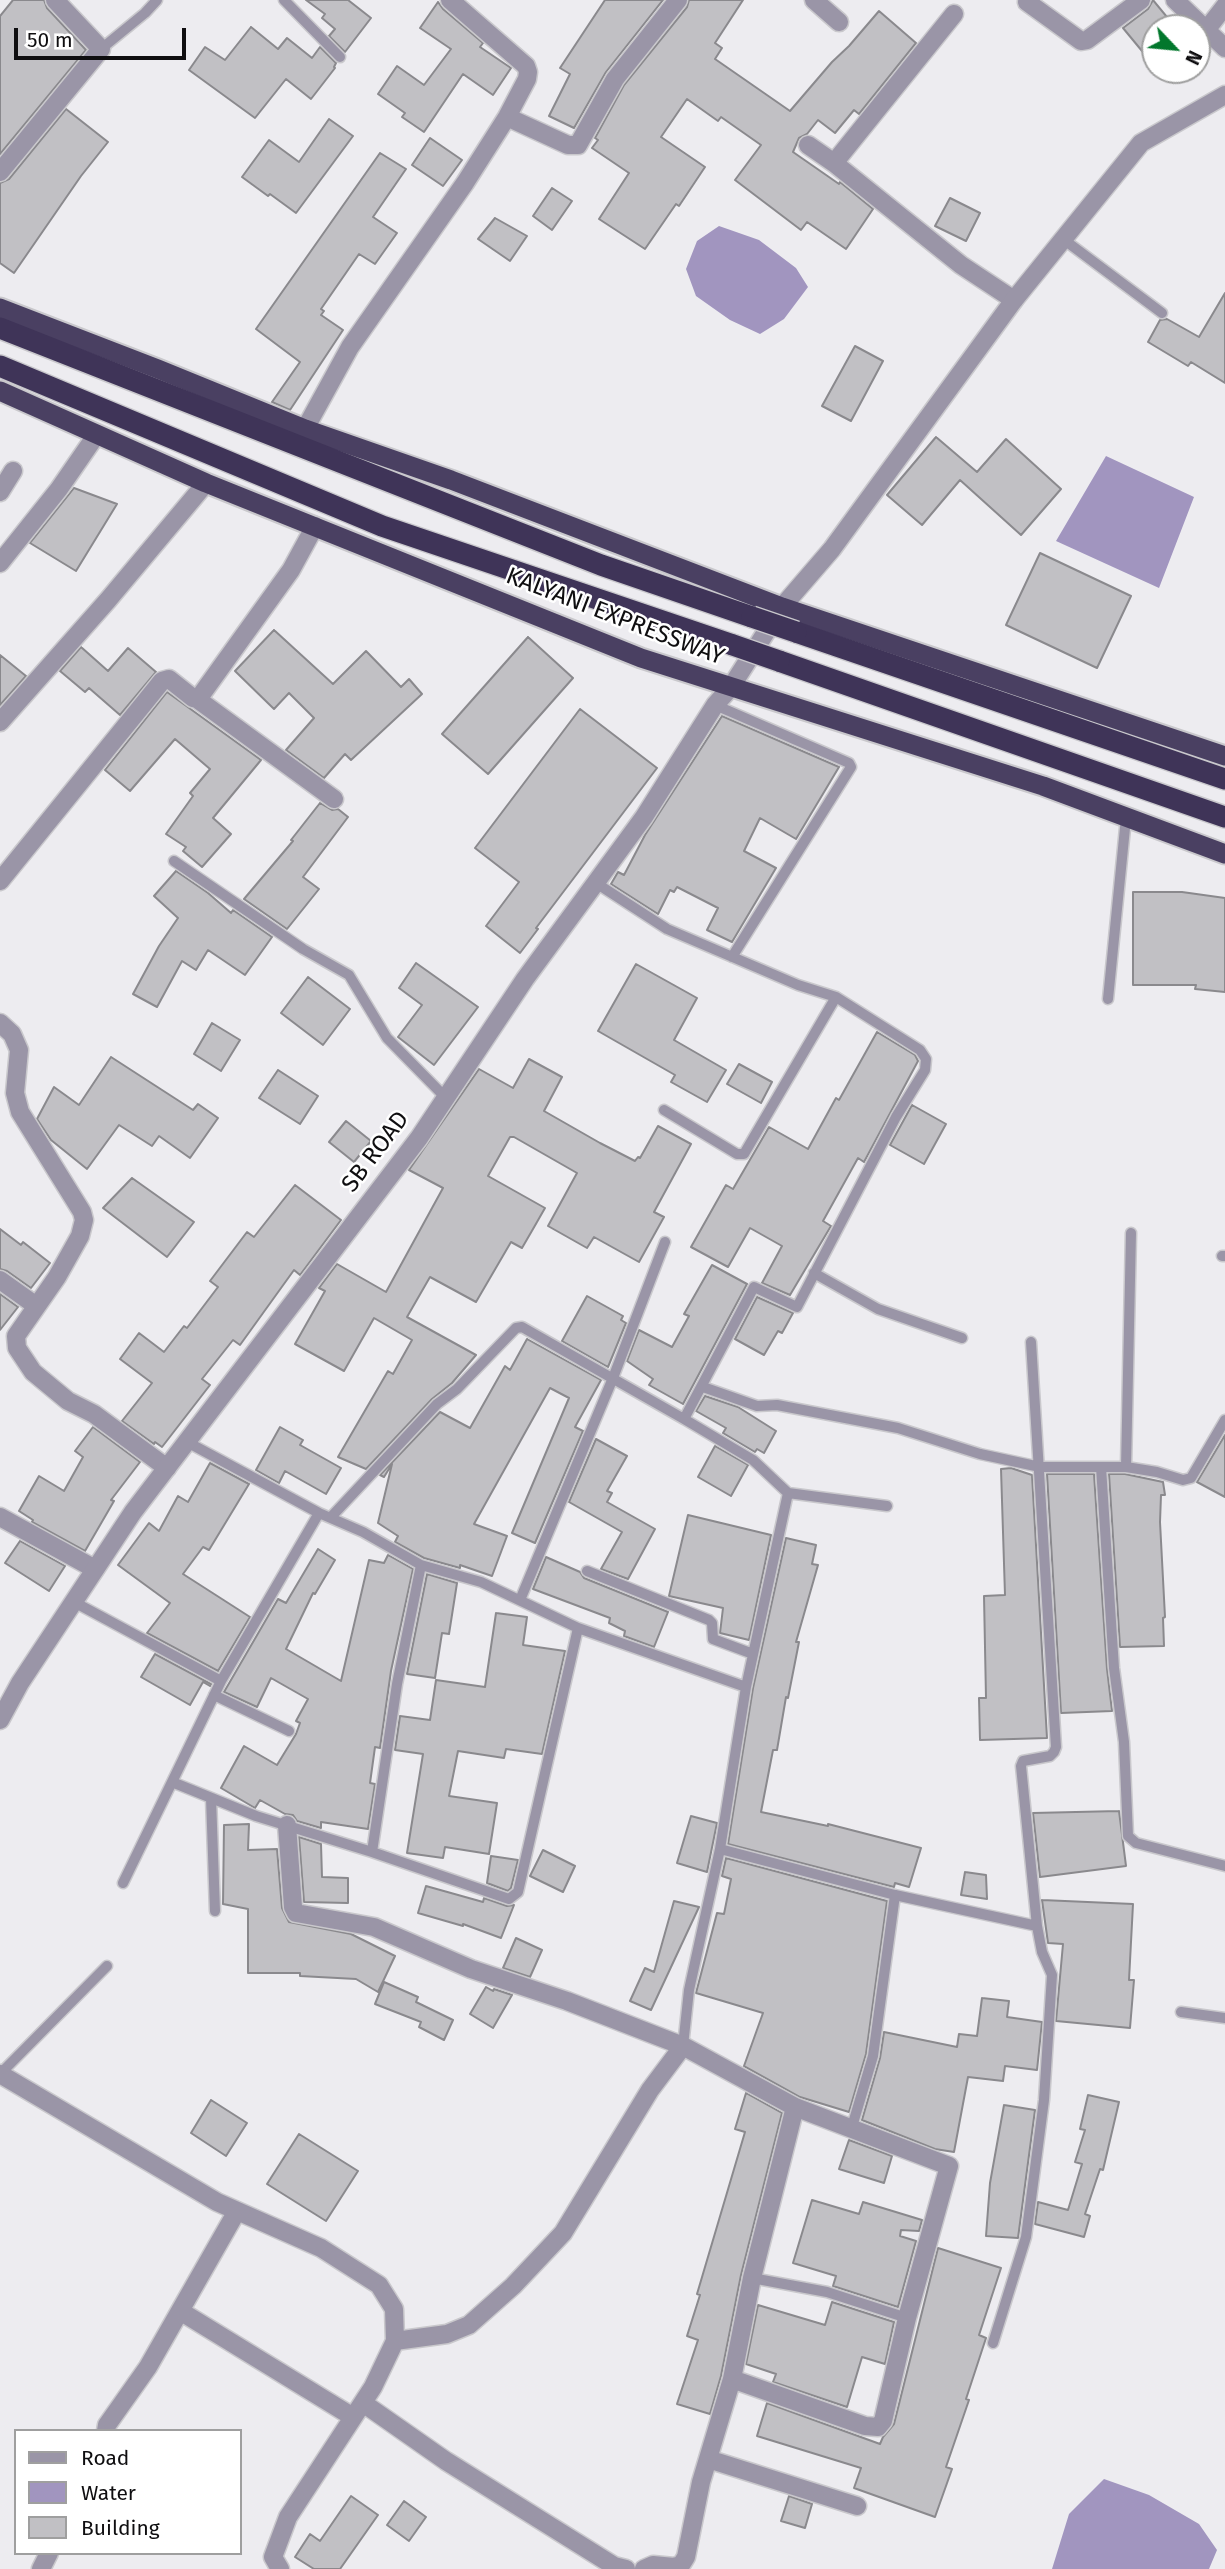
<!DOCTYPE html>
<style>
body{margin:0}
#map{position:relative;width:1225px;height:2569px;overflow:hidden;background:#edecf0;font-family:"Fira Sans",sans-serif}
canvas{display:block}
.legend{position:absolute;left:14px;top:2429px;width:228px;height:126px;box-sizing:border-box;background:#fff;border:2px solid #9f9f9f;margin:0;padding:9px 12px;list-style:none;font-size:21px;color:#0f0e10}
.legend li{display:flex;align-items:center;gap:14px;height:35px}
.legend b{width:35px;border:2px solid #9f9f9f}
.north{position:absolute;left:1141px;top:14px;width:70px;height:70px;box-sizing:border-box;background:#fff;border:2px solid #9f9f9f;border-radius:50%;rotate:116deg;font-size:19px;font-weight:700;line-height:28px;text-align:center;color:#0f0e10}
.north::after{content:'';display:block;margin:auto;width:24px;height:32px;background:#02772c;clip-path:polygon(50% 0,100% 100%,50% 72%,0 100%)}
.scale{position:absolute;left:14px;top:28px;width:172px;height:32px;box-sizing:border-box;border:4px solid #0f0e10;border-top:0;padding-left:9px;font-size:21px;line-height:24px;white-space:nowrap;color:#0f0e10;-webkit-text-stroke:5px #fff;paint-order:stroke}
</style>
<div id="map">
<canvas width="1225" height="2569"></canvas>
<ul class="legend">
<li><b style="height:9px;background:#9a95a7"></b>Road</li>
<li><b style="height:19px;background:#a195bf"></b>Water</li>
<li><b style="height:19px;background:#c1c0c4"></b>Building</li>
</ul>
<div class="north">N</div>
<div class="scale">50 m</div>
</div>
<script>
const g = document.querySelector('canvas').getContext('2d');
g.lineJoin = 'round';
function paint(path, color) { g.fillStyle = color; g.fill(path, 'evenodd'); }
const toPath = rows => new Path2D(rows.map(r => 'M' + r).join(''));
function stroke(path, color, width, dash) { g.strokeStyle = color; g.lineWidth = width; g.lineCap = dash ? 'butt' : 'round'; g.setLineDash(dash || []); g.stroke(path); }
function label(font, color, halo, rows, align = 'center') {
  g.font = font + ' "Fira Sans",sans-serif'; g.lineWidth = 5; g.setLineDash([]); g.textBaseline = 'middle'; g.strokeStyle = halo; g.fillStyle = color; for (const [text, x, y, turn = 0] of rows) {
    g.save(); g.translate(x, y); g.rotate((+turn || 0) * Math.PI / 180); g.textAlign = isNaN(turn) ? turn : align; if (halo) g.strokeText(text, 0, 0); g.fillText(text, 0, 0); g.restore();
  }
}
paint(toPath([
 [719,226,759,240,796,268,808,287,784,319,760,334,730,320,696,296,686,269,697,241],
 [1106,456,1194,497,1159,588,1056,541],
 [1104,2479,1149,2495,1199,2524,1217,2550,1209,2569,1052,2569,1069,2514]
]), '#a195bf');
const building = toPath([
 [13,0,44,0,47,8,86,50,0,154,0,16,13,0],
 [306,0,348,0,371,18,345,52,329,36,335,29,322,18,325,14,306,0],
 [605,0,663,0,606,72,574,128,549,116,570,74,560,68,605,0],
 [689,0,743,0,715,43,722,48,715,59,790,111,832,62,849,46,879,11,916,43,859,114,854,110,835,133,818,120,807,134,799,138,793,152,839,184,840,182,873,209,846,249,807,222,801,230,735,180,761,145,721,117,718,121,687,99,661,137,705,167,679,206,676,204,645,249,599,219,629,173,592,148,598,140,595,138,624,85,687,7,689,0],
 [1153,0,1176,28,1155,28,1155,40,1142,51,1123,28,1148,9,1153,0],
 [438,2,443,9,483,43,480,47,511,68,493,95,463,74,424,132,402,117,405,113,378,94,397,66,424,85,451,49,420,28,438,2],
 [251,27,278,49,287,38,312,58,320,47,336,63,334,67,335,68,311,99,286,79,255,118,189,70,205,47,225,60,251,27],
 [66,109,108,142,81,176,14,273,0,263,0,183,9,179,66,109],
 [329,119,353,136,296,213,270,194,268,196,242,177,269,140,299,162,329,119],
 [430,138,462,160,443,186,412,165,430,138],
 [380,153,406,169,373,217,397,233,375,264,359,254,321,309,324,311,321,315,343,330,290,410,272,402,300,362,256,329,380,153],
 [552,188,572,201,552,230,533,216,552,188],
 [950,198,980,213,966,241,935,226,950,198],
 [495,218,527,236,510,261,478,239,495,218],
 [1225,293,1225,383,1191,362,1188,366,1148,342,1160,320,1167,319,1199,337,1225,293],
 [855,346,883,361,851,421,822,406,855,346],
 [936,437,977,472,1006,439,1061,489,1021,535,960,480,922,525,887,495,936,437],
 [74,488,117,504,76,571,30,543,74,488],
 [1040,553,1131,596,1097,668,1006,625,1040,553],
 [274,630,333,684,366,651,401,687,409,679,422,694,351,760,345,754,324,778,286,750,314,718,289,693,274,709,235,671,274,630],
 [528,637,573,678,488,774,442,734,528,637],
 [81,647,108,671,128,648,156,672,120,715,89,688,85,692,60,671,81,647],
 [0,655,26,676,0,705,0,655],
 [167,692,261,760,213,818,231,834,202,867,183,851,186,847,166,834,193,796,190,793,210,769,175,739,130,791,105,770,167,692],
 [580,709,657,768,536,928,538,929,520,953,486,926,519,882,475,848,580,709],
 [722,716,839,767,796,839,760,818,744,851,776,868,732,942,707,930,718,908,677,887,674,892,670,890,658,914,611,884,618,872,624,875,645,835,722,716],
 [320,803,332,810,338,809,348,817,303,877,319,889,287,929,244,899,293,841,291,840,320,803],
 [176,871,208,893,231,913,233,910,272,937,245,975,208,950,196,970,182,961,157,1007,133,994,159,946,178,918,154,896,176,871],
 [1133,892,1182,892,1225,898,1225,992,1195,989,1196,985,1133,985,1133,892],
 [416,963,478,1007,434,1065,398,1037,422,1005,399,988,416,963],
 [636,964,697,998,674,1040,726,1070,707,1102,671,1082,675,1075,598,1031,636,964],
 [308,977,350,1009,323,1045,281,1013,308,977],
 [212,1023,240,1040,221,1071,194,1054,212,1023],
 [877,1032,915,1055,918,1061,864,1162,858,1158,823,1221,831,1226,790,1295,762,1283,782,1246,750,1228,728,1267,691,1247,726,1185,733,1189,769,1127,808,1149,836,1098,839,1100,877,1032],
 [111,1057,193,1110,198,1104,218,1118,190,1158,159,1136,152,1146,119,1125,87,1169,51,1140,37,1119,54,1087,79,1105,111,1057],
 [529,1059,562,1077,544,1111,600,1143,635,1161,638,1157,640,1158,658,1126,691,1144,654,1212,664,1217,639,1262,594,1237,587,1248,548,1226,577,1173,514,1137,510,1137,488,1176,545,1208,533,1229,522,1248,511,1242,476,1302,430,1277,407,1317,476,1355,452,1383,432,1399,366,1469,338,1457,388,1371,393,1374,412,1340,374,1318,344,1371,295,1344,325,1291,319,1288,337,1264,386,1292,443,1188,409,1170,479,1069,513,1088,529,1059],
 [739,1064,772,1082,761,1103,727,1084,739,1064],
 [278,1070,318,1096,300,1124,259,1098,278,1070],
 [912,1105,946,1124,924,1164,890,1145,912,1105],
 [346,1121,371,1141,354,1162,329,1142,346,1121],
 [132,1178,194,1222,167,1257,103,1208,132,1178],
 [295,1185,341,1220,300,1275,294,1270,240,1345,233,1340,202,1379,210,1385,162,1447,155,1442,154,1444,122,1421,152,1383,120,1359,139,1333,164,1352,184,1326,187,1328,218,1287,210,1281,247,1232,254,1237,295,1185],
 [0,1229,21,1245,23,1242,50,1263,31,1288,7,1271,0,1269,0,1229],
 [712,1265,747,1284,683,1404,649,1385,653,1379,627,1361,639,1330,672,1347,689,1316,684,1314,712,1265],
 [0,1294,18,1307,0,1330,0,1294],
 [587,1296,623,1316,621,1320,626,1323,608,1367,562,1341,587,1296],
 [757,1297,793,1313,782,1333,778,1331,764,1355,735,1339,757,1297],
 [527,1339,601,1380,575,1427,583,1431,535,1543,512,1533,569,1398,550,1388,474,1524,507,1536,492,1576,460,1565,460,1568,424,1558,395,1542,398,1536,378,1523,392,1464,384,1477,380,1475,440,1412,470,1428,505,1366,510,1370,527,1339],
 [705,1396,738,1407,776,1431,764,1453,757,1449,755,1452,723,1433,726,1428,696,1411,705,1396],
 [93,1427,140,1462,111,1500,114,1501,85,1551,32,1522,33,1520,19,1511,39,1476,64,1491,83,1457,75,1451,93,1427],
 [280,1427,303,1440,300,1445,341,1468,326,1494,285,1471,279,1483,256,1470,280,1427],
 [1225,1435,1225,1497,1197,1482,1225,1435],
 [596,1439,627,1456,607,1491,612,1493,607,1502,655,1529,628,1579,601,1569,622,1532,569,1502,596,1439],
 [715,1446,748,1465,731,1496,698,1477,715,1446],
 [210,1463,249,1484,209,1550,203,1547,183,1574,250,1617,218,1671,147,1633,170,1603,118,1565,149,1523,159,1531,178,1496,188,1502,210,1463],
 [1011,1468,1032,1475,1047,1738,980,1740,979,1698,986,1698,984,1596,1005,1595,1001,1469,1011,1468],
 [1047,1474,1094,1474,1107,1669,1112,1711,1061,1713,1047,1474],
 [1109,1474,1125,1474,1163,1482,1165,1495,1161,1495,1160,1522,1165,1617,1163,1618,1164,1646,1120,1647,1109,1474],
 [688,1515,771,1535,749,1640,720,1633,723,1608,669,1596,688,1515],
 [786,1538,816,1545,812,1564,818,1565,796,1642,799,1642,788,1698,786,1697,777,1750,773,1750,761,1812,828,1826,828,1824,921,1848,909,1887,895,1883,894,1887,728,1844,753,1688,786,1538],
 [20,1541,65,1566,49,1591,5,1563,20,1541],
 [318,1549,335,1560,315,1594,313,1593,286,1649,341,1681,369,1560,384,1563,388,1555,413,1569,391,1671,380,1748,375,1747,370,1783,375,1784,368,1829,321,1822,321,1828,297,1821,293,1815,285,1814,260,1800,255,1808,221,1788,244,1746,277,1765,296,1734,300,1723,296,1721,308,1699,271,1678,257,1707,224,1692,278,1599,286,1603,318,1549],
 [546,1557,580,1572,584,1578,668,1612,654,1647,624,1636,625,1631,609,1623,610,1618,533,1589,546,1557],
 [427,1574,457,1583,449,1634,442,1633,435,1678,407,1674,427,1574],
 [496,1613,527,1617,523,1645,565,1651,542,1754,506,1749,504,1758,458,1751,449,1796,497,1803,489,1854,445,1847,443,1858,407,1853,423,1754,395,1750,400,1716,430,1720,436,1680,485,1687,496,1613],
 [155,1654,211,1684,210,1686,203,1682,190,1705,141,1677,155,1654],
 [1119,1811,1126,1866,1040,1877,1033,1813,1119,1811],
 [691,1816,717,1823,707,1872,677,1863,691,1816],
 [249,1824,248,1850,277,1849,282,1908,289,1922,351,1934,395,1956,378,1992,356,1979,300,1976,300,1973,248,1973,248,1909,223,1904,224,1825,249,1824],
 [299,1837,321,1844,322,1877,348,1878,348,1903,304,1902,299,1837],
 [543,1850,575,1866,563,1892,530,1876,543,1850],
 [491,1856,518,1860,511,1888,508,1891,487,1883,491,1856],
 [726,1858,887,1901,866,2054,849,2112,800,2097,744,2066,763,2013,696,1993,717,1913,724,1914,731,1879,722,1876,726,1858],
 [965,1872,986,1875,987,1899,961,1895,965,1872],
 [426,1886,483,1902,484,1898,507,1906,514,1905,501,1938,463,1924,463,1926,418,1913,426,1886],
 [1042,1900,1133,1904,1129,1980,1134,1980,1130,2028,1056,2021,1063,1944,1048,1943,1042,1900],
 [674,1901,699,1907,651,2010,630,2001,645,1968,654,1972,674,1901],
 [516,1938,542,1950,530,1977,503,1968,516,1938],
 [384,1982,418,1997,416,2002,453,2020,444,2040,419,2027,421,2022,375,2004,384,1982],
 [486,1987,493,1991,494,1989,512,1995,493,2028,470,2014,486,1987],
 [982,1998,1009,2001,1007,2017,1042,2022,1037,2070,1005,2066,1003,2081,968,2077,954,2152,935,2149,862,2120,880,2058,884,2032,957,2047,959,2034,977,2036,982,1998],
 [746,2093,782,2113,741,2275,721,2376,710,2414,677,2404,698,2340,687,2336,700,2295,697,2294,745,2132,735,2129,746,2093],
 [1088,2095,1119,2102,1103,2170,1100,2169,1085,2214,1090,2216,1084,2237,1035,2224,1038,2202,1068,2210,1082,2164,1075,2162,1085,2130,1080,2129,1088,2095],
 [211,2100,247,2123,226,2156,191,2133,211,2100],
 [1004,2105,1035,2110,1018,2238,986,2236,990,2183,1004,2105],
 [299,2134,358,2171,326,2221,267,2184,299,2134],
 [849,2140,892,2156,884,2183,839,2169,849,2140],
 [812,2200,859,2214,863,2202,922,2220,919,2231,901,2230,900,2236,916,2241,898,2307,833,2286,836,2276,793,2263,812,2200],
 [938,2248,1001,2268,979,2335,986,2338,966,2399,969,2400,946,2467,952,2469,935,2517,854,2488,861,2468,757,2436,767,2403,880,2444,883,2437,894,2424,938,2248],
 [832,2302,894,2322,885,2364,862,2357,847,2407,773,2382,776,2374,746,2364,758,2305,825,2325,832,2302],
 [351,2496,378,2515,340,2569,314,2569,295,2557,310,2534,320,2541,351,2496],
 [789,2496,812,2504,805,2528,781,2521,789,2496],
 [404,2501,426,2517,409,2541,387,2525,404,2501]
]);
paint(building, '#c1c0c4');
stroke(building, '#8a898d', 2);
const service = toPath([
 [284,0,340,57],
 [101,49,145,13,157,0],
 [1063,239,1162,313],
 [715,705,849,763,851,767,732,957],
 [174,861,303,949,349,975,387,1038,446,1098],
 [596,883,667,929,798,985,836,997,920,1050,926,1059,925,1070,896,1117,797,1307,754,1287,684,1419,753,1460,788,1493,746,1687,720,1849,689,1990,683,2046],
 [1108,999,1126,818],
 [664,1110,737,1154,744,1154,836,997],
 [1222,1256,1225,1256],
 [814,1273,878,1309,962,1338],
 [703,1387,757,1406,777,1405,898,1428,980,1454,1040,1467,1126,1467,1157,1472,1183,1480,1191,1478,1225,1420],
 [187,1442,319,1513,363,1532,421,1565,481,1582,578,1628,746,1687],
 [1101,1467,1114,1668,1124,1742,1128,1836,1136,1843,1225,1866],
 [1126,1467,1131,1233],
 [788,1493,887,1506],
 [332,1516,437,1404,457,1389,516,1328,522,1327,684,1419],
 [587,1571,709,1620,712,1623,713,1639,753,1654],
 [520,1600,613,1378,665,1242],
 [74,1602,221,1681],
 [214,1695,289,1731],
 [172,1782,256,1816,372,1852,509,1899,518,1892,578,1628],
 [211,1798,215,1911],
 [720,1849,895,1895,1037,1926],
 [372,1852,397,1684,421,1565],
 [123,1883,221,1681,319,1513],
 [1181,2012,1225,2018],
 [0,2074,107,1966],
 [851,2130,873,2056,895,1895],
 [752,2278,827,2292,907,2318],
 [993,2343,1026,2237,1044,2100,1052,1975,1042,1952,1037,1926,1021,1766,1023,1761,1050,1756,1054,1752,1056,1747,1031,1342]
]);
const minor = toPath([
 [814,0,839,22],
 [1175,0,1225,48],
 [1027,2,1081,41,1087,40,1141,0],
 [1207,29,1225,6],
 [507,117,568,145,578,145,615,79,678,0],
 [808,145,834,163,961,265,1014,300],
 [834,163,954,14],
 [0,172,101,49,55,0],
 [305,429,350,347,465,183,507,117,527,79,528,72,526,66,450,0],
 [0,492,13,471],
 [0,563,59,489,97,434],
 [197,699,334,799],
 [0,722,108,600,206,483],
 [0,881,162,681,169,679,193,698,197,699,201,695,291,570,315,526],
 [0,1023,12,1034,19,1050,15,1093,20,1112,82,1212,84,1220,80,1236,57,1277,16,1336,17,1348,33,1372,68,1401,94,1414,167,1468],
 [0,1280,35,1305],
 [0,1517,95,1569],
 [287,1825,293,1907,296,1913,374,1927,471,1969,567,2001,683,2046,795,2107,949,2166,907,2318,883,2421,878,2427,865,2426,732,2379],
 [0,2074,217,2202,321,2248,379,2285,394,2309,395,2341,373,2387,288,2517,273,2557,280,2569],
 [180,2311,353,2417],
 [395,2341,447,2334,469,2325,513,2286,563,2233,650,2090,683,2046],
 [363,2403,446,2461,614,2566,626,2569],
 [106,2431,107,2425,148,2367,237,2211],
 [708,2459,857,2506],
 [41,2569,49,2553],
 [644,2569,653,2565,674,2567,681,2565,686,2557,701,2482,732,2379,752,2278,795,2107]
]);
const tertiary = toPath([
 [0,1720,20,1683,133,1512,419,1138,525,979,644,817,715,705,731,687,782,607,832,549,1014,300,1141,143,1225,95]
]);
const trunk = toPath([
 [0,308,158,369,305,429,451,480,782,607,1225,756],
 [0,391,206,483,641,658,1043,786,1225,854]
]);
const motorway = toPath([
 [0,328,601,565,752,617],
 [0,366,382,526,733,645],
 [796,632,1225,779],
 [779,661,1225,817]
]);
stroke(service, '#c9c8cc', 13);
stroke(minor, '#c9c8cc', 21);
stroke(tertiary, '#c9c8cc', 21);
stroke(trunk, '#c9c8cc', 23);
stroke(motorway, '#c9c8cc', 24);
stroke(service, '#9a95a7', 10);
stroke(minor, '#9a95a7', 18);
stroke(tertiary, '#9a95a7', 18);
stroke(trunk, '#4a4062', 19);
stroke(motorway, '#3f3458', 21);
const motorwayBridge = toPath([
 [752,617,796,632],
 [733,645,779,661]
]);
stroke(motorwayBridge, '#c9c8cc', 24, []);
stroke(motorwayBridge, '#3f3458', 21);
label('24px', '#0f0e10', '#fff', [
 ["KALYANI EXPRESSWAY",615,617,21],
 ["SB ROAD",376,1152,-53]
]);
</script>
